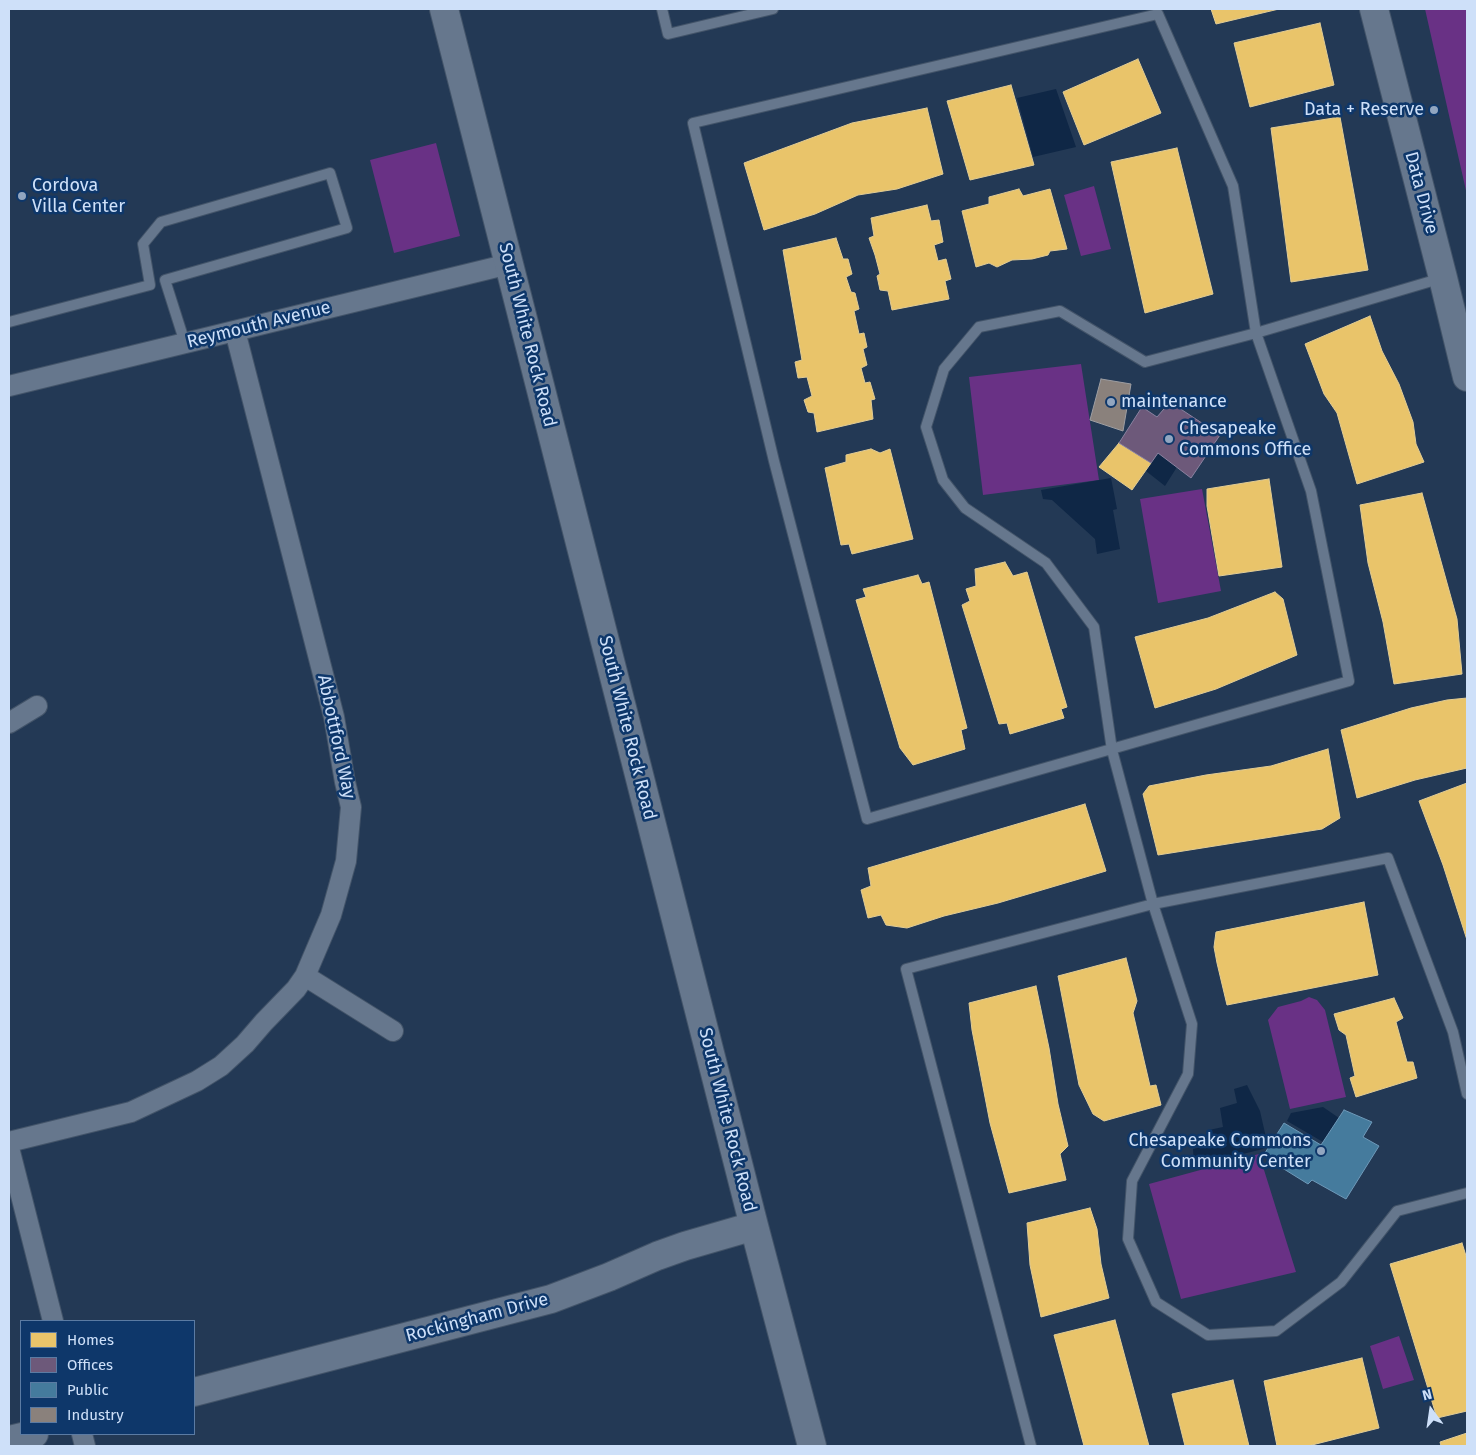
<!DOCTYPE html>
<style>
body{margin:0}
#map{position:relative;width:1476px;height:1455px;overflow:hidden;background:#233955;font-family:"Fira Sans",sans-serif}
canvas{display:block}
.frame{position:absolute;inset:0;border:10px solid #cee0f9;pointer-events:none}
.legend{position:absolute;left:20px;top:1320px;width:175px;height:115px;box-sizing:border-box;background:#0e376a;border:1px solid #5b7ba3;margin:0;padding:6px 9px;list-style:none;font-size:15px;color:#cee0f9}
.legend li{display:flex;align-items:center;gap:10px;height:25px}
.legend b{width:25px;border:1px solid #5b7ba3}
.north{position:absolute;left:1406px;top:1385px;width:50px;height:50px;-webkit-text-stroke:4px #0e376a;paint-order:stroke;rotate:346deg;font-size:14px;font-weight:700;line-height:20px;text-align:center;color:#cee0f9}
.north::after{content:'';display:block;margin:auto;width:18px;height:22px;background:#cee0f9;clip-path:polygon(50% 0,100% 100%,50% 72%,0 100%)}
</style>
<div id="map">
<canvas width="1476" height="1455"></canvas>
<div class="frame"></div>
<ul class="legend">
<li><b style="height:14px;background:#e9c46a"></b>Homes</li>
<li><b style="height:14px;background:#6d597a"></b>Offices</li>
<li><b style="height:14px;background:#457b9d"></b>Public</li>
<li><b style="height:14px;background:#8a817c"></b>Industry</li>
</ul>
<div class="north">N</div>
</div>
<script>
const g = document.querySelector('canvas').getContext('2d');
g.lineJoin = 'round';
function paint(path, color) { g.fillStyle = color; g.fill(path, 'evenodd'); }
const toPath = rows => new Path2D(rows.map(r => 'M' + r).join(''));
function stroke(path, color, width, dash) { g.strokeStyle = color; g.lineWidth = width; g.lineCap = dash ? 'butt' : 'round'; g.setLineDash(dash || []); g.stroke(path); }
function label(font, color, halo, rows, align = 'center') {
  g.font = font + ' "Fira Sans",sans-serif'; g.lineWidth = 5; g.setLineDash([]); g.textBaseline = 'middle'; g.strokeStyle = halo; g.fillStyle = color; for (const [text, x, y, turn = 0] of rows) {
    g.save(); g.translate(x, y); g.rotate((+turn || 0) * Math.PI / 180); g.textAlign = isNaN(turn) ? turn : align; if (halo) g.strokeText(text, 0, 0); g.fillText(text, 0, 0); g.restore();
  }
}
paint(toPath([
 [1425,9,1467,9,1467,195],
 [436,143,460,236,394,253,370,160],
 [1094,186,1111,249,1081,256,1064,195],
 [1081,364,1099,480,983,495,969,377],
 [1202,489,1221,591,1158,603,1140,499],
 [1309,997,1317,1000,1325,1010,1346,1097,1290,1109,1268,1020,1278,1007,1301,1001],
 [1259,1154,1296,1272,1181,1299,1149,1184],
 [1399,1336,1414,1380,1383,1389,1370,1346]
]), '#693185');
paint(toPath([
 [1056,89,1076,147,1033,157,1017,98],
 [1158,453,1177,467,1165,486,1146,471],
 [1111,478,1117,509,1113,510,1120,549,1097,554,1095,539,1052,500,1043,499,1041,490],
 [1247,1085,1260,1111,1267,1142,1263,1149,1194,1166,1193,1149,1211,1145,1209,1130,1223,1127,1220,1108,1237,1103,1234,1089],
 [1323,1107,1339,1118,1323,1142,1287,1121,1291,1113]
]), '#0f2746');
const homes = toPath([
 [1211,9,1279,9,1216,24,1211,9],
 [1320,23,1334,85,1250,107,1234,43,1320,23],
 [1138,59,1161,113,1084,145,1063,92,1138,59],
 [1011,85,1034,165,970,180,947,101,1011,85],
 [927,108,943,174,897,189,858,195,815,214,764,230,744,163,852,123,927,108],
 [1340,117,1368,270,1291,282,1271,128,1340,117],
 [1177,148,1213,294,1145,313,1111,162,1177,148],
 [1019,189,1023,196,1050,189,1067,249,1050,251,1048,255,1032,259,1012,260,997,267,989,263,976,267,962,211,989,204,989,197,1019,189],
 [927,205,931,221,939,220,943,242,934,245,938,261,946,259,951,279,945,281,949,299,892,310,888,291,880,290,877,276,880,274,875,255,869,238,874,236,871,218,927,205],
 [836,238,843,259,848,259,852,274,846,277,851,292,855,293,859,309,854,311,859,334,864,333,867,347,863,349,867,365,861,368,865,383,870,382,875,399,871,400,873,419,817,432,814,413,808,412,804,400,812,396,807,377,798,378,795,362,802,360,783,250,836,238],
 [1370,316,1382,351,1399,384,1413,422,1416,444,1424,462,1357,484,1337,413,1324,394,1305,344,1370,316],
 [1119,443,1151,463,1132,490,1099,467,1119,443],
 [871,449,880,453,890,449,913,539,852,554,849,544,841,545,825,468,846,462,846,455,871,449],
 [1269,479,1282,567,1219,576,1207,506,1207,489,1269,479],
 [1422,493,1457,619,1462,674,1394,684,1383,622,1368,563,1360,505,1422,493],
 [1005,562,1013,576,1027,572,1067,707,1061,709,1064,718,1010,734,1007,723,999,724,962,605,970,601,966,589,976,586,975,569,1005,562],
 [918,575,922,584,929,582,967,728,961,730,965,749,913,765,900,748,856,600,866,597,863,589,918,575],
 [1275,592,1283,599,1297,655,1216,689,1155,708,1135,637,1208,618,1275,592],
 [1467,698,1467,768,1415,780,1357,798,1341,730,1411,708,1447,700,1467,698],
 [1328,749,1340,818,1322,829,1158,855,1143,794,1149,786,1206,775,1271,766,1328,749],
 [1467,783,1467,940,1443,865,1419,801,1467,783],
 [1085,804,1106,871,998,903,944,916,907,928,886,925,881,915,868,918,861,890,871,886,868,868,1085,804],
 [1364,902,1378,975,1227,1005,1217,963,1214,947,1216,932,1364,902],
 [1126,958,1137,1001,1133,1013,1150,1086,1156,1085,1161,1105,1104,1121,1093,1114,1079,1085,1058,976,1126,958],
 [1036,986,1049,1048,1058,1104,1068,1146,1060,1154,1066,1180,1009,1193,990,1123,972,1030,969,1003,1036,986],
 [1394,998,1403,1018,1396,1022,1407,1062,1413,1062,1417,1078,1356,1097,1350,1078,1355,1076,1346,1035,1339,1030,1334,1014,1394,998],
 [1090,1208,1097,1229,1101,1264,1109,1298,1041,1317,1030,1265,1027,1223,1090,1208],
 [1462,1243,1467,1259,1467,1411,1437,1418,1390,1264,1462,1243],
 [1115,1320,1149,1446,1084,1446,1054,1335,1115,1320],
 [1362,1358,1379,1428,1308,1446,1277,1446,1264,1381,1362,1358],
 [1233,1380,1249,1446,1185,1446,1172,1394,1233,1380],
 [1467,1433,1467,1446,1441,1446,1440,1442,1467,1433]
]);
paint(homes, '#e9c46a');
stroke(homes, '#e1cc95', 1);
const offices = toPath([
 [1170,402,1220,435,1191,478,1158,453,1151,463,1119,443,1142,407,1157,417,1170,402]
]);
paint(offices, '#6d597a');
stroke(offices, '#8a82a0', 1);
const public = toPath([
 [1344,1110,1372,1122,1363,1137,1379,1146,1346,1199,1312,1180,1308,1184,1263,1156,1284,1123,1321,1145,1344,1110]
]);
paint(public, '#457b9d');
stroke(public, '#6e99b9', 1);
const industry = toPath([
 [1101,379,1131,384,1123,431,1090,420,1101,379]
]);
paint(industry, '#8a817c');
stroke(industry, '#9e9ea2', 1);
const lane = toPath([
 [662,9,668,34,773,9],
 [1158,14,1233,186,1256,333,1311,491,1349,681,867,819,774,461,693,123,1158,14],
 [1442,278,1256,333,1145,362,1060,311,979,327,944,369,926,427,943,480,965,508,1046,563,1094,627,1112,750,1153,904,1192,1024,1188,1074,1132,1181,1128,1239,1156,1302,1208,1335,1276,1331,1341,1282,1397,1211,1467,1193],
 [9,322,150,285,143,244,161,222,330,173,347,228,165,280,185,343],
 [1031,1446,906,969,1153,904,1388,858,1453,1032,1467,1094]
]);
const street = toPath([
 [9,386,509,264],
 [9,723,37,706],
 [305,976,393,1031],
 [9,1142,131,1112,197,1081,221,1066,245,1044,264,1022,296,989,305,976,331,915,346,861,351,807,345,782,334,717,235,331],
 [9,1148,53,1321],
 [82,1434,85,1446]
]);
const secondary = toPath([
 [444,9,754,1226,812,1446],
 [1374,9,1443,278,1467,377],
 [194,1392,551,1299,609,1277,657,1256,685,1246,754,1226],
 [9,1440,34,1434]
]);
stroke(lane, '#435469', 12);
stroke(street, '#435469', 22);
stroke(secondary, '#435469', 30);
stroke(lane, '#66778d', 10);
stroke(street, '#66778d', 20);
stroke(secondary, '#66778d', 28);
for (const [x, y, r, color] of [
 [1434,110,5,"#92a6c0"],
 [22,196,5,"#92a6c0"],
 [1111,402,5,"#92a6c0"],
 [1169,439,5,"#92a6c0"],
 [1321,1151,5,"#92a6c0"]
]) { const dot = new Path2D(); dot.arc(x, y, r, 0, 2 * Math.PI); g.fillStyle = color; g.fill(dot); stroke(dot, '#0e376a', 2); }
label('18px', '#cee0f9', '#0e376a', [
 ["Data + Reserve",1424,110,"right"],
 ["Cordova",32,186],
 ["Villa Center",32,207],
 ["maintenance",1121,402],
 ["Chesapeake",1179,429],
 ["Commons Office",1179,450],
 ["Chesapeake Commons",1311,1141,"right"],
 ["Community Center",1311,1162,"right"]
], 'left');
label('18px', '#cee0f9', '#0e376a', [
 ["Data Drive",1421,193,75],
 ["Reymouth Avenue",259,325,-14],
 ["South White Rock Road",527,335,76],
 ["South White Rock Road",627,728,76],
 ["Abbottford Way",336,737,78],
 ["South White Rock Road",727,1120,76],
 ["Rockingham Drive",477,1318,-15]
]);
</script>
